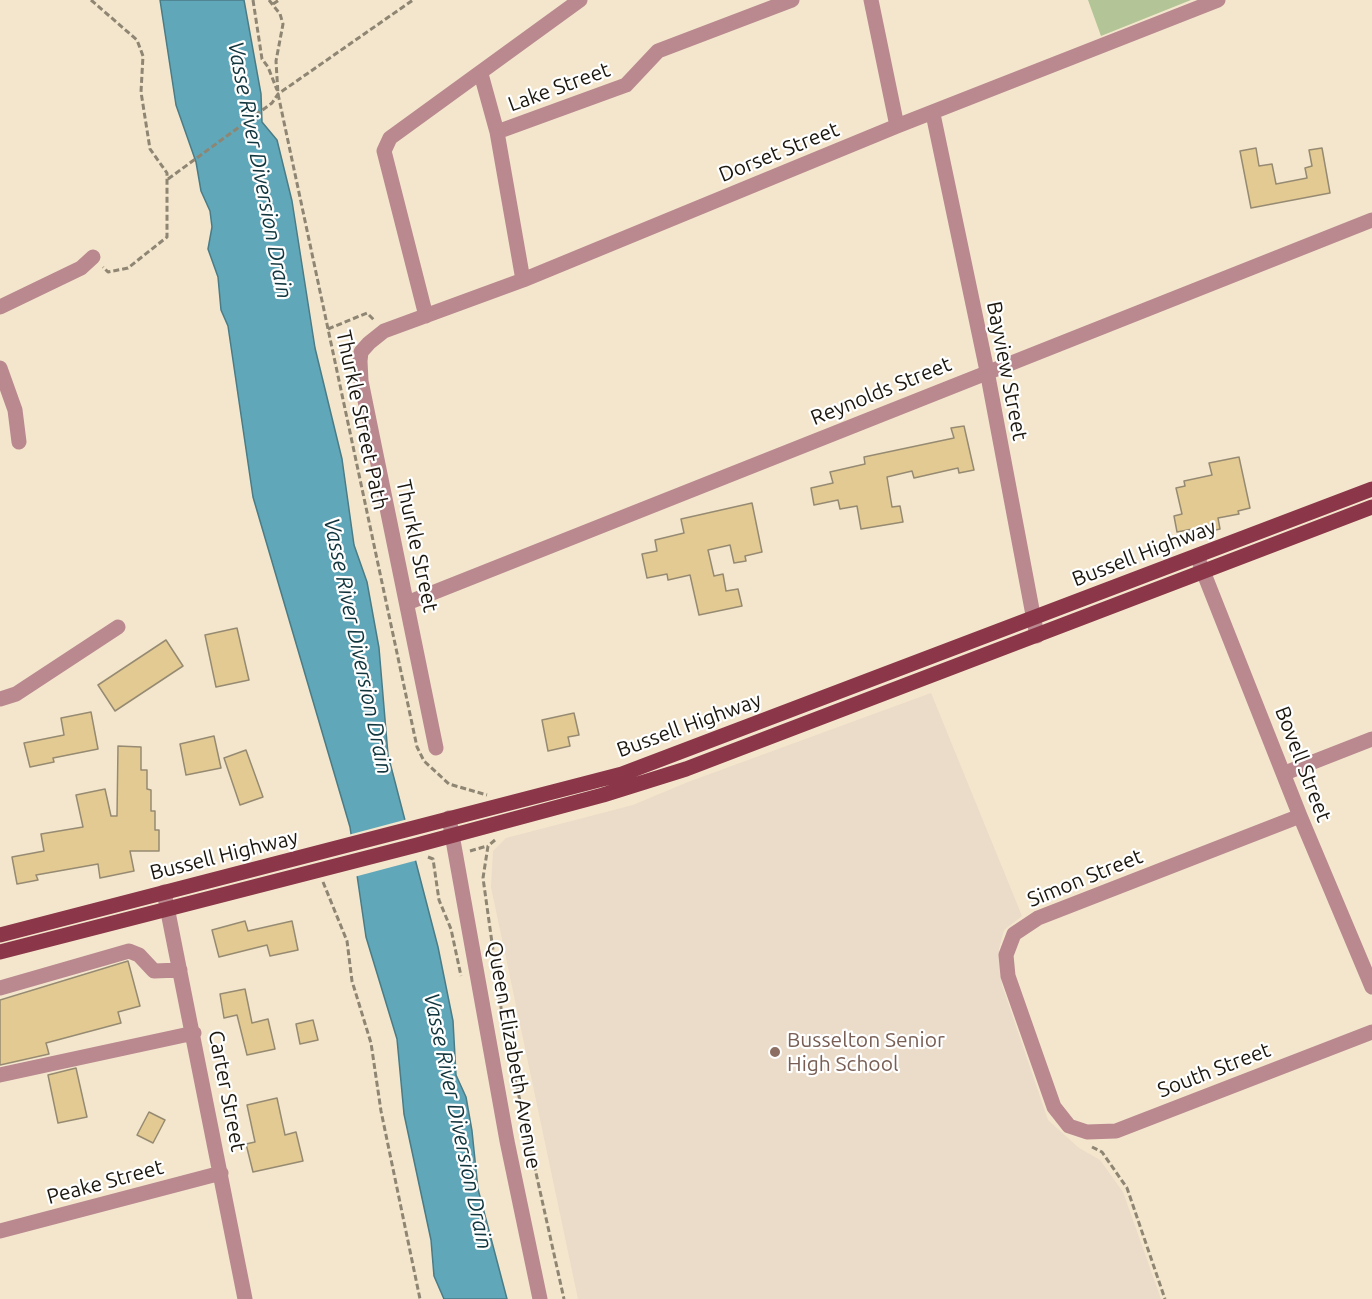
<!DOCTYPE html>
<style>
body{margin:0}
canvas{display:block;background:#f3e6cc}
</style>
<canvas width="1372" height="1299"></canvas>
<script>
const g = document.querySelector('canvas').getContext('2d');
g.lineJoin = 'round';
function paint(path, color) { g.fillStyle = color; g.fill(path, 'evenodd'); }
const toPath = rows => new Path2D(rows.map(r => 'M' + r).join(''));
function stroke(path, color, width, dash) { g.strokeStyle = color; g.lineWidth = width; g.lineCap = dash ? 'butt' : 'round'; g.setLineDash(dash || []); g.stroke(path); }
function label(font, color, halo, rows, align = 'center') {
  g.font = font + ' Ubuntu,sans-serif'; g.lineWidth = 4.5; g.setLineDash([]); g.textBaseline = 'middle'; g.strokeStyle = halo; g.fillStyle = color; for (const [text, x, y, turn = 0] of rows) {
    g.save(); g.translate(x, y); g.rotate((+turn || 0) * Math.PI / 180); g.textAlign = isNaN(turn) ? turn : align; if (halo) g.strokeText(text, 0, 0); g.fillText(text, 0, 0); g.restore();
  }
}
paint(toPath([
 [931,693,1022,916,1004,930,999,949,1002,985,1048,1120,1079,1148,1100,1160,1123,1192,1161,1299,578,1299,491,887,493,851,506,838,633,805,688,782]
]), '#ebdbc9');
paint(toPath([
 [1088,0,1191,0,1101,36]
]), '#b3c596');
const water = toPath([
 [160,0,244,0,261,94,262,122,277,140,292,201,315,348,342,459,354,545,367,582,379,648,388,755,438,947,453,1021,456,1075,466,1097,472,1131,478,1189,507,1299,444,1299,434,1276,431,1240,404,1114,397,1039,366,937,350,827,253,497,228,326,221,310,218,277,208,249,212,227,210,211,201,191,196,162,176,105,160,0]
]);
paint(water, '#60a7ba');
stroke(water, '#4b7c86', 1.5);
paint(toPath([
 [408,819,418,860,354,877,348,835]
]), '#f3e6cc');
const building = toPath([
 [1256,148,1259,166,1272,164,1276,184,1307,178,1305,168,1312,166,1309,150,1322,148,1330,193,1251,208,1240,151,1256,148],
 [964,426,974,470,959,473,958,468,914,478,912,471,887,477,892,507,900,506,903,522,861,529,857,506,840,509,838,500,814,505,811,488,833,483,830,472,865,464,864,457,954,438,951,428,964,426],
 [1239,457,1250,508,1238,511,1239,514,1218,518,1220,529,1199,534,1198,528,1177,532,1174,516,1182,514,1176,488,1185,486,1184,481,1212,475,1209,463,1239,457],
 [752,503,762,552,745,556,746,561,734,563,730,545,708,550,714,576,723,574,726,591,738,589,742,606,699,615,690,575,668,580,667,574,647,578,642,554,657,551,655,540,684,533,681,519,752,503],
 [237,628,249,680,216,687,205,635,237,628],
 [166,640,183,666,115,711,98,685,166,640],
 [91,712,98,749,53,758,54,762,30,767,24,743,64,735,61,718,91,712],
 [574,713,579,735,568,737,570,746,548,751,542,720,574,713],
 [214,736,221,768,186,775,180,744,214,736],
 [118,746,141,747,141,770,147,770,147,789,151,790,151,811,155,811,155,830,159,830,159,851,130,851,134,871,100,878,98,864,36,875,38,880,17,884,12,857,44,851,41,834,83,827,76,795,105,789,111,816,117,816,118,746],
 [246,750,263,797,240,805,224,758,246,750],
 [245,921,248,931,292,921,298,950,270,956,267,945,219,957,212,930,245,921],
 [128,961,140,1006,118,1012,121,1023,46,1043,49,1054,0,1065,0,1000,128,961],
 [245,989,252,1023,268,1019,275,1049,247,1055,237,1015,224,1018,220,994,245,989],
 [313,1020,318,1040,300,1044,296,1024,313,1020],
 [76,1068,87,1117,58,1123,48,1075,76,1068],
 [277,1098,285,1135,296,1132,303,1161,253,1172,246,1144,255,1142,247,1105,277,1098],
 [149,1112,165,1120,153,1143,137,1135,149,1112]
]);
paint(building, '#e3ca93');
stroke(building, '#968b72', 1.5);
stroke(toPath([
 [91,0,137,40,143,56,141,92,150,149,167,173,167,237,128,268,108,272,103,267],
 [253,0,262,59,268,67,277,90],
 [269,0,280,14,283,24,276,61,278,94,417,747,424,761,449,784,487,795],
 [273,4,279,0],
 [168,179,272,103,278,94,413,0],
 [328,329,367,313,375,321],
 [495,840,488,846,483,878,504,1029,564,1299],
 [470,851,487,846],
 [428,857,433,859,439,900,451,929,461,976],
 [323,882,347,941,352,981,371,1043,381,1111,420,1299],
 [1092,1147,1102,1152,1127,1188,1165,1299]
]), '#8e8573', 3, [6, 3]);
stroke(toPath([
 [871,0,897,126],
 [481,74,497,132,523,280],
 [933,114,987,371,1037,636],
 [497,132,626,85,658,51,792,0],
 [0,307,81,268,93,257],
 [426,316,384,151,390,138,580,0],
 [0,368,15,410,19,442],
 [1197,556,1300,816,1372,987],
 [407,603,1372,220],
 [0,699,16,694,118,627],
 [436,748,361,381,360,361,361,352,369,343,384,331,523,280,897,126,1218,0],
 [1285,773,1372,739],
 [1300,816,1038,918,1014,934,1006,955,1008,976,1054,1107,1069,1126,1087,1132,1116,1131,1372,1032],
 [449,818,507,1141,540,1299],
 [164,892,245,1299],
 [0,988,129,951,139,955,154,971,180,970],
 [0,1075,194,1033],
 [0,1231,221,1173]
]), '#ba8990', 15);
stroke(toPath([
 [0,935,622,774,1372,489],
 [0,952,417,845,603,795,686,769,1372,507]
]), '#8b3749', 15);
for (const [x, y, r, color] of [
 [775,1052,6,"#8d6e63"]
]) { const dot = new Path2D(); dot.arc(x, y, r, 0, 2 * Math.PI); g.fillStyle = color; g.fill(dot); stroke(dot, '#fff', 2); }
label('21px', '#1b170e', '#fff', [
 ["Lake Street",559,87,-20],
 ["Dorset Street",779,152,-22],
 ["Bayview Street",1007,371,79],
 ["Reynolds Street",881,391,-22],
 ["Thurkle Street Path",362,420,78],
 ["Thurkle Street",417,546,78],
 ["Bussell Highway",1144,553,-21],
 ["Bussell Highway",689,725,-20],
 ["Bovell Street",1303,764,69],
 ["Bussell Highway",224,855,-14],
 ["Simon Street",1085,878,-22],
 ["Queen Elizabeth Avenue",514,1055,80],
 ["South Street",1214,1070,-21],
 ["Carter Street",227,1091,79],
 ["Peake Street",105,1182,-15]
]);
label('21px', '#785e54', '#fff', [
 ["Busselton Senior",787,1040],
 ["High School",787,1064]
], 'left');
label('italic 22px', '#11353d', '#fff', [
 ["Vasse River Diversion Drain",260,170,79],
 ["Vasse River Diversion Drain",358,646,78],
 ["Vasse River Diversion Drain",458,1121,78]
]);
</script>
